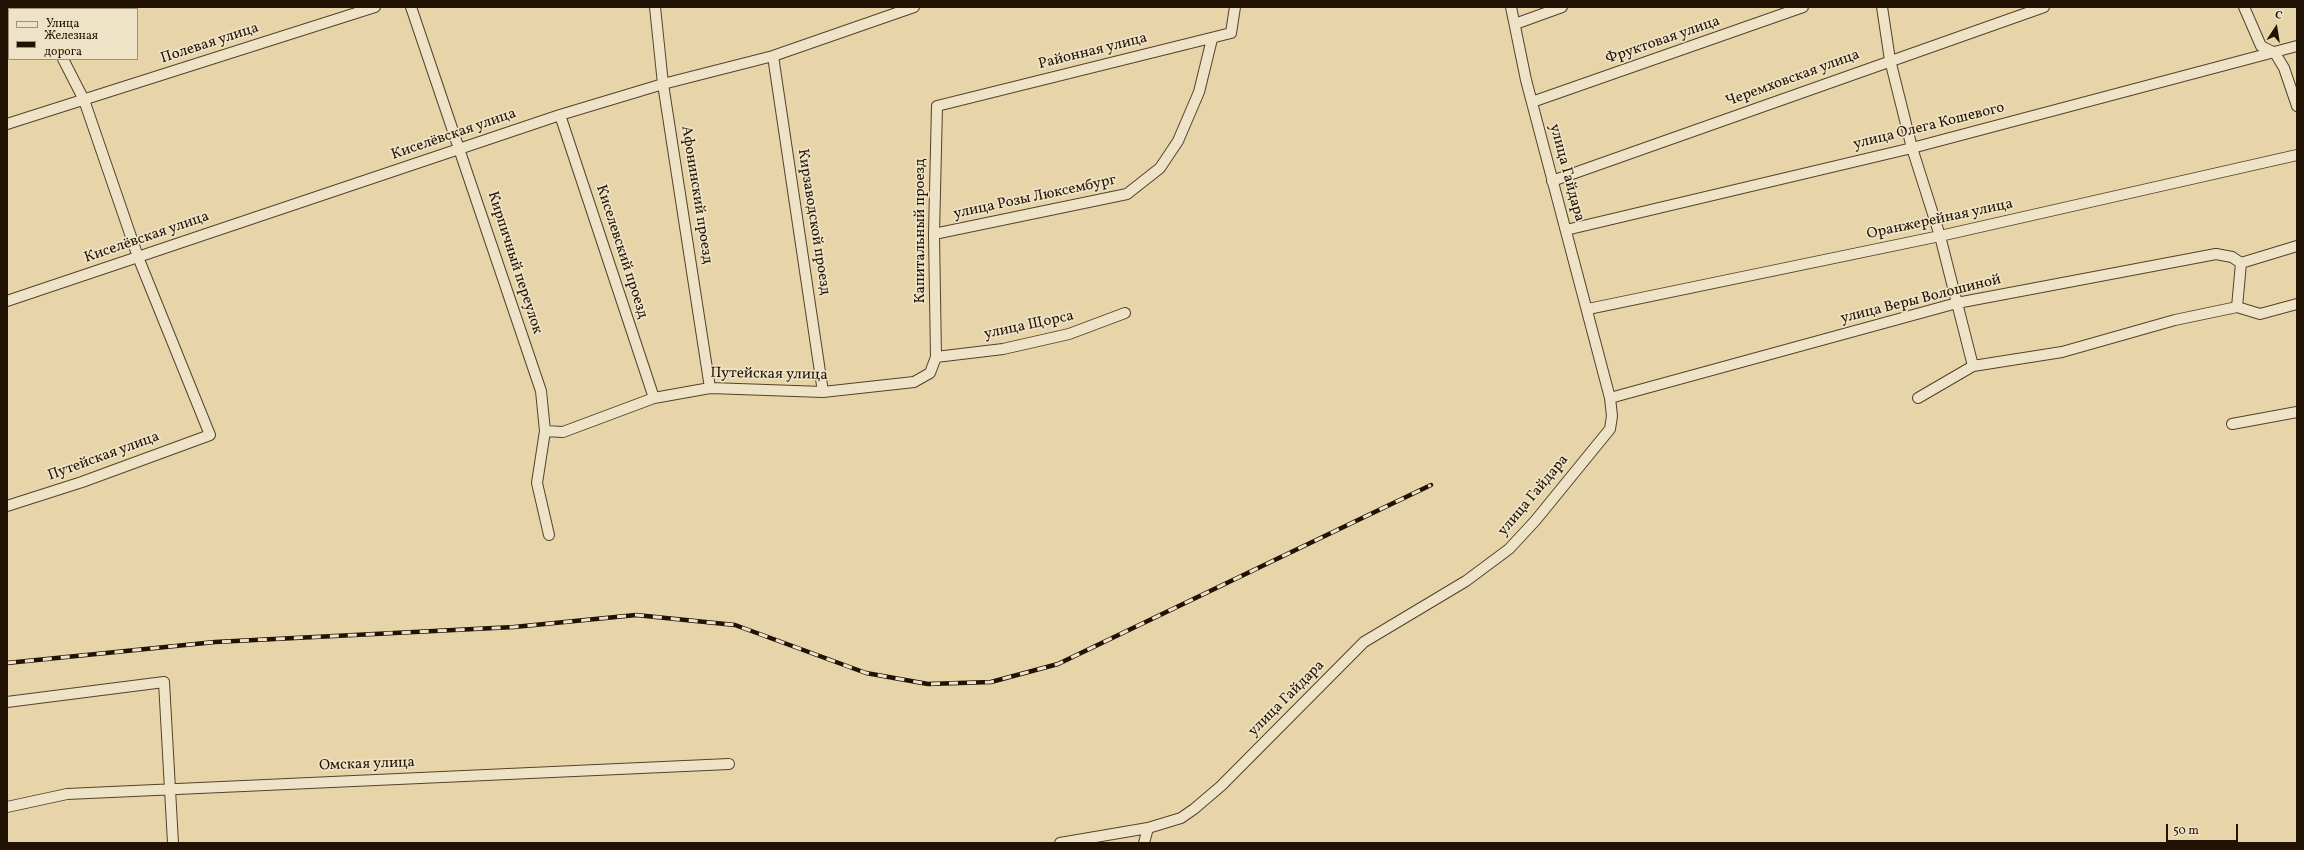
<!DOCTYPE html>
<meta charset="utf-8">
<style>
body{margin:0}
#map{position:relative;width:2304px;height:850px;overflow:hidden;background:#e7d4a9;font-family:Vollkorn,serif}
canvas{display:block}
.frame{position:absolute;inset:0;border:8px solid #221204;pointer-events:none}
.legend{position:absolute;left:8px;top:8px;width:130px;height:52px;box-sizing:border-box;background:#efe3c7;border:1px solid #9d8f79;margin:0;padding:5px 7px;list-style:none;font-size:12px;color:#221204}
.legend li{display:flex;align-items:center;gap:8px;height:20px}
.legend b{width:20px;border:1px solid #9d8f79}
.north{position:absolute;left:2256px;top:8px;width:40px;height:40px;-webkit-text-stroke:3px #efe3c7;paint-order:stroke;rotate:12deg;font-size:11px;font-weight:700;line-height:16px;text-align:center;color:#221204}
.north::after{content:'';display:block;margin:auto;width:14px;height:18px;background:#221204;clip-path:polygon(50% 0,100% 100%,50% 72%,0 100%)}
.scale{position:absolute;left:2166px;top:824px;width:72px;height:18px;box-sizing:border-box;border:2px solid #221204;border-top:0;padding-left:5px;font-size:12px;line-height:14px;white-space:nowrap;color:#221204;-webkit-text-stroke:3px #efe3c7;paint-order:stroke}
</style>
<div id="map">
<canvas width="2304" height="850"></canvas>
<div class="frame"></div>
<ul class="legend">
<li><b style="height:5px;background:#efe3c7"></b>Улица</li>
<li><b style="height:5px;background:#221204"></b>Железная дорога</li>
</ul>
<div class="north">С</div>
<div class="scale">50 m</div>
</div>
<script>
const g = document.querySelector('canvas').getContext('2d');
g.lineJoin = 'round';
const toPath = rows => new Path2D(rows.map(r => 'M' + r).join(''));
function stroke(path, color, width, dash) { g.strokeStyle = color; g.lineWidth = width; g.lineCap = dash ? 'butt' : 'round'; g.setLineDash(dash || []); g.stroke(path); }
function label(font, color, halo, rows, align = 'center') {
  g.font = font + ' Vollkorn,serif'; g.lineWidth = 3.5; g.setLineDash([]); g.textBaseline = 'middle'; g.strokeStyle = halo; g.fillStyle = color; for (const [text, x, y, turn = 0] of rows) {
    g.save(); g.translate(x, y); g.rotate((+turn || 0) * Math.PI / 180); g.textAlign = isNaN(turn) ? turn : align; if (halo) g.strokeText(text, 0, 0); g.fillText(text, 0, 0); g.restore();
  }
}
const minor = toPath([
 [36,7,37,9],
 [411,7,541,391,545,431,537,483,549,535],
 [655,7,663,84,710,388],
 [1882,7,1890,60,1912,148,1940,236,1973,366,1918,398],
 [2244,7,2261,46,2275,53,2284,68,2297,106],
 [1515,24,1562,7],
 [773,56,823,392],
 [1532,102,1803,7],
 [560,115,654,398],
 [7,124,375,7],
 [1552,181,2044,7],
 [1566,230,1912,148,2297,46],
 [934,234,1127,194,1160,168,1178,141,1199,92,1212,39],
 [7,301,560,115,663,84,773,56,914,7],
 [2237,307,2241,263,2297,246],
 [1588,309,1940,236,2297,155],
 [936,357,1003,349,1069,334,1125,313],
 [1973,366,2062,352,2175,320,2237,307,2260,314,2297,304],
 [1610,398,1957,303,2216,254,2232,257,2241,263],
 [2232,424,2297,412],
 [545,431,563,432,654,398,710,388,823,392,914,382,930,373,936,357,934,234,937,106,1231,33,1235,7],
 [7,506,82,482,210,435,138,257,84,100,63,59],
 [7,702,164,682,173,843],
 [7,807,67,794,729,764],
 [1060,843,1148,828,1181,818,1194,809,1221,786,1364,642,1466,581,1509,549,1535,521,1610,429,1612,416,1610,398,1526,80,1511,7],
 [1144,843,1148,828]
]);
stroke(minor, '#53422d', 12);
stroke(minor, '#efe3c7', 10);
const rail = toPath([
 [7,663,215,642,514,627,636,615,735,625,866,673,928,684,991,682,1058,664,1431,485]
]);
stroke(rail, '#221204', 4.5);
stroke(rail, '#efe3c7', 3, [9]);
label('15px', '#221204', '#efe3c7', [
 ["Фруктовая улица",1663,41,-19],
 ["Полевая улица",210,44,-18],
 ["Районная улица",1093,52,-14],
 ["Черемховская улица",1793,79,-20],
 ["улица Олега Кошевого",1929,127,-14],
 ["Киселёвская улица",454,135,-19],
 ["улица Гайдара",1566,173,75],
 ["Афонинский проезд",696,195,81],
 ["улица Розы Люксембург",1035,198,-12],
 ["Оранжерейная улица",1940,220,-12],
 ["Кирзаводской проезд",813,222,81],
 ["Капитальный проезд",921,231,-90],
 ["Киселёвская улица",147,238,-19],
 ["Киселевский проезд",621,252,72],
 ["Кирпичный переулок",514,263,72],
 ["улица Веры Волошиной",1921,300,-14],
 ["улица Щорса",1029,326,-12],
 ["Путейская улица",769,375,1],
 ["Путейская улица",104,457,-20],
 ["улица Гайдара",1534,496,-50],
 ["улица Гайдара",1287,699,-45],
 ["Омская улица",367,765,-2]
]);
</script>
